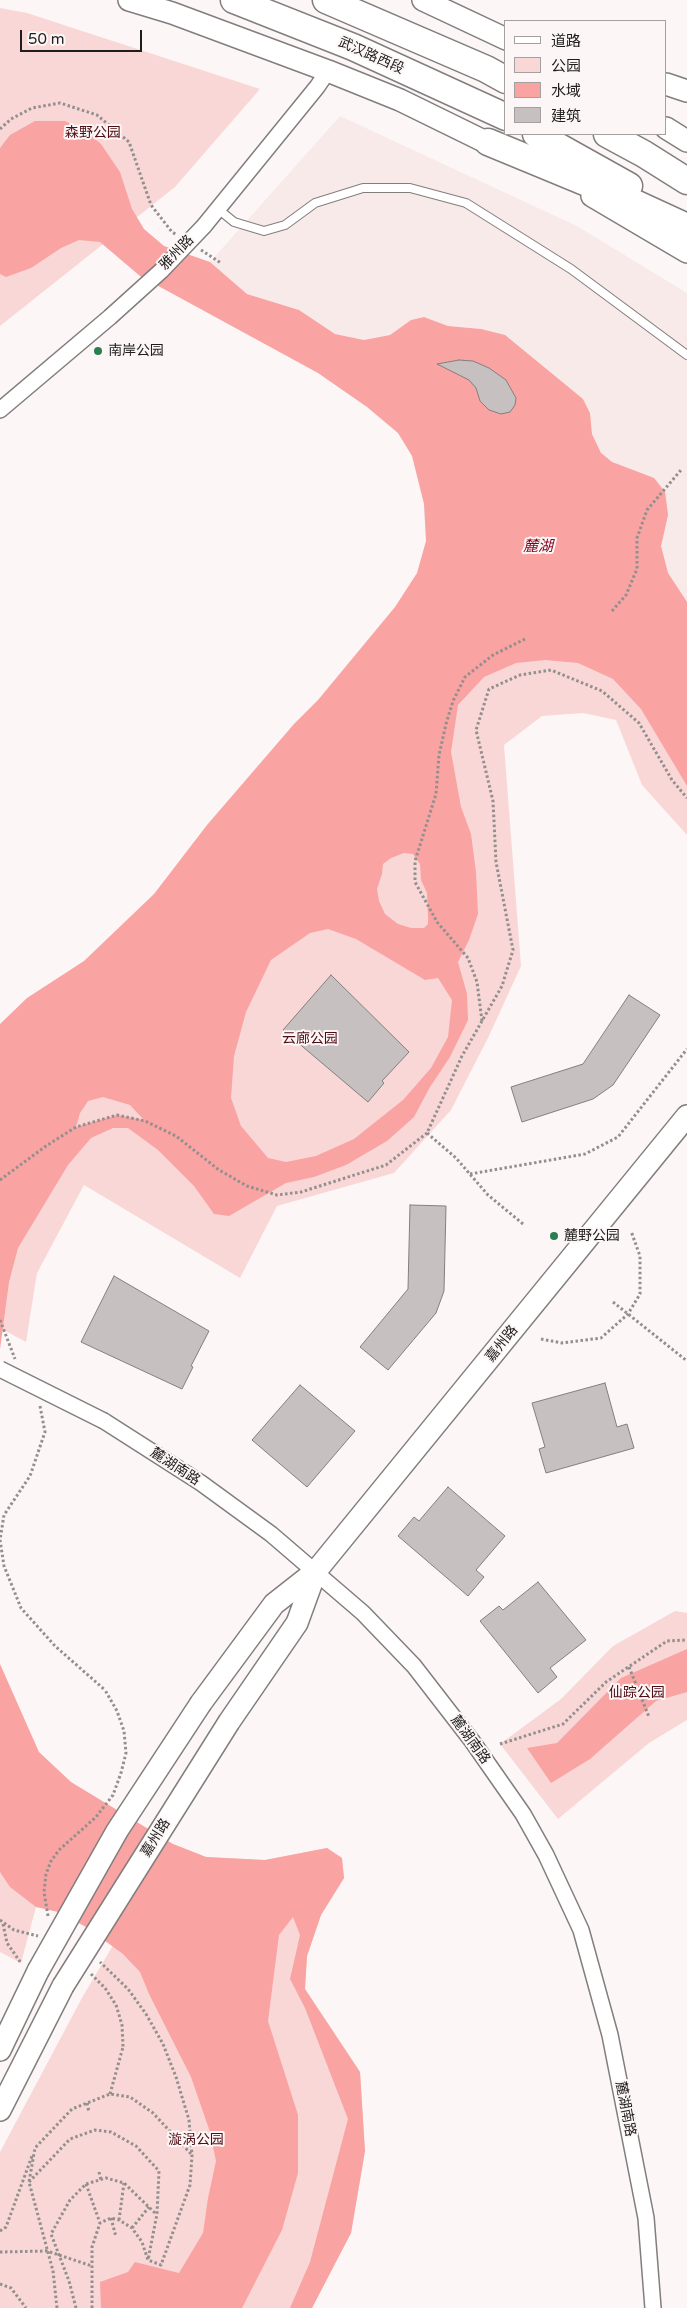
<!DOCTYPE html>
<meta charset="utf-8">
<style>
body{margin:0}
#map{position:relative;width:687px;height:2308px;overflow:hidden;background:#fcf7f6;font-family:"Varela Round","Noto Sans SC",sans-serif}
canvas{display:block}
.legend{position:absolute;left:504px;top:20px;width:162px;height:115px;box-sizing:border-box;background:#fcf7f6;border:1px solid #a4a09f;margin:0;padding:6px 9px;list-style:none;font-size:15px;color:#1f1d1d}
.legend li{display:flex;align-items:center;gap:10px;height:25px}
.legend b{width:25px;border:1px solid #a4a09f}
.scale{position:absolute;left:20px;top:30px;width:122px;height:22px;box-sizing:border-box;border:2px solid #1f1d1d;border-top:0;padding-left:6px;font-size:15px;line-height:18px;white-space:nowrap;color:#1f1d1d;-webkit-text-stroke:4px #fcf7f6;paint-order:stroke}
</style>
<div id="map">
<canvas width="687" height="2308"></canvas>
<ul class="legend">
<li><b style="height:6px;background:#fff"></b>道路</li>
<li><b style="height:14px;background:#f9d7d6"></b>公园</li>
<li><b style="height:14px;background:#f9a3a2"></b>水域</li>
<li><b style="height:14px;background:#c6c1c0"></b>建筑</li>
</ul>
<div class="scale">50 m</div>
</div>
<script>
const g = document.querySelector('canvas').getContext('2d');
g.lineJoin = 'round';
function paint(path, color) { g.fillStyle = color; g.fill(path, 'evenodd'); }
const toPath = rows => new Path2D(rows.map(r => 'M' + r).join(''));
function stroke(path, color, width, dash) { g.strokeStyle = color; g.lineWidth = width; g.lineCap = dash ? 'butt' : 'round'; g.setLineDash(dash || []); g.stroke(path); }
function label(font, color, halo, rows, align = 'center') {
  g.font = font + ' "Varela Round","Noto Sans SC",sans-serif'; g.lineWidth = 4; g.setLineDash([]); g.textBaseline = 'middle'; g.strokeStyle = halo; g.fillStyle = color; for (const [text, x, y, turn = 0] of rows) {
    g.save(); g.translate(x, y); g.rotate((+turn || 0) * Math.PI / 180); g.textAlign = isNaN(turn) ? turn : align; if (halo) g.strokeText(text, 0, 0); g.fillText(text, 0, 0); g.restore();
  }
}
paint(toPath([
 [340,116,577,226,687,293,687,602,668,573,661,545,668,515,654,478,612,462,601,453,592,434,590,413,583,399,565,387,481,329,448,326,424,317,411,320,390,335,364,340,335,334,299,310,247,294,210,262]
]), '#f8eae9');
paint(toPath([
 [0,8,27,13,260,89,175,187,0,326],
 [601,453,612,462,654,478,665,492,668,515,661,546,668,573,687,602,687,835,642,785,616,720,583,713,542,716,504,745,521,966,488,1038,451,1110,394,1173,277,1206,240,1278,84,1185,37,1273,26,1342,0,1328,0,1134],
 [675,1611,687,1613,687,1720,649,1743,558,1819,500,1744,561,1699,613,1646],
 [0,1799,36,1907,21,1963,0,1952],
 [173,1844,206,1857,265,1860,327,1848,342,1858,344,1878,321,1915,307,1956,305,1989,360,2072,365,2151,351,2233,312,2308,0,2308,0,2152,83,1996]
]), '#f9d7d6');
paint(toPath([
 [35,121,65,121,87,132,101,144,120,172,132,209,144,229,164,246,210,262,247,294,299,310,335,334,364,340,390,335,411,320,424,317,448,326,481,329,505,335,583,399,590,413,592,434,601,453,612,462,654,478,665,492,668,515,661,546,668,573,687,602,687,786,641,709,613,679,578,663,545,660,516,663,484,677,458,705,451,752,461,807,471,834,476,872,478,914,469,940,458,962,467,994,468,1020,450,1057,430,1087,414,1117,387,1141,346,1165,314,1177,286,1183,229,1216,214,1214,194,1186,158,1150,128,1128,113,1128,91,1138,68,1165,18,1248,9,1282,0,1349,0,1024,27,998,84,961,154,894,207,825,294,724,318,700,395,607,417,573,426,541,424,504,412,456,398,433,367,407,318,373,140,276,100,242,79,240,61,248,31,268,6,277,0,274,0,148,10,135],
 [404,853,413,854,420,864,421,880,427,893,428,917,428,924,424,928,411,928,398,924,385,914,379,901,377,889,382,874,383,864,391,858],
 [328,929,356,939,425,980,438,978,452,1000,448,1037,431,1068,403,1100,354,1139,316,1156,286,1162,268,1158,241,1126,231,1098,234,1056,246,1012,271,960,310,933],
 [103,1097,130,1105,144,1120,117,1115,76,1127,80,1113,88,1101],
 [687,1649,687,1692,656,1701,590,1759,551,1783,527,1748,557,1743,621,1678],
 [0,1664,39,1752,71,1782,173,1844,206,1857,265,1860,327,1848,342,1858,344,1878,321,1915,307,1956,305,1989,360,2072,365,2151,351,2233,312,2308,290,2308,310,2262,348,2119,305,2008,290,1979,300,1935,293,1917,279,1935,268,2021,298,2115,298,2173,282,2230,242,2308,101,2308,100,2282,128,2272,135,2262,179,2273,203,2233,208,2198,216,2161,210,2132,191,2077,149,1994,140,1972,123,1954,86,1927,58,1912,36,1907,10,1887,0,1872]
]), '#f9a3a2');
const building = toPath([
 [459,360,473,361,489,368,506,380,516,398,515,405,510,412,501,414,489,410,480,401,476,388,469,380,437,364,459,360],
 [331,975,409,1052,382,1081,384,1083,368,1102,283,1030,331,975],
 [629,995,660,1015,613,1085,593,1099,522,1122,511,1087,583,1064,629,995],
 [410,1205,446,1206,444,1291,436,1313,388,1370,360,1347,408,1289,410,1205],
 [114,1276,209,1331,191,1366,193,1367,182,1389,81,1342,114,1276],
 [605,1383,617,1427,627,1424,634,1448,546,1473,539,1449,545,1447,532,1403,605,1383],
 [300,1385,355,1431,307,1487,252,1440,300,1385],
 [448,1487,505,1536,476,1570,484,1577,468,1596,398,1536,414,1517,419,1521,448,1487],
 [538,1582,586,1640,550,1668,557,1677,538,1693,480,1621,499,1606,503,1610,538,1582]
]);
paint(building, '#c6c1c0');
stroke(building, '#847f7f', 1);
const lane = toPath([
 [218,209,234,222,264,231,285,225,315,203,363,188,410,188,466,203,571,269,687,355]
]);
const street = toPath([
 [204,226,317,87,328,71],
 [0,410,110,317],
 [104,1421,201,1483,271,1534,363,1613,414,1666,472,1741,523,1814,546,1855,581,1930,610,2035,646,2218,653,2308]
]);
const secondary = toPath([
 [129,0,172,13,328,71,400,100,502,150],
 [423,0,506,39],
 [666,84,687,91],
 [666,128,687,141],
 [592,196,687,252],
 [316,1571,687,1116],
 [201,1703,274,1604,316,1571,297,1623,229,1722],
 [0,2050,38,1971],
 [0,2110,63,1986]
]);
const highway = toPath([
 [234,0,353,47,506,117],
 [326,0,486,69,506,80],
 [536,134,629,186],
 [607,134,644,154,687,181],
 [488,142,626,199,687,227]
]);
stroke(lane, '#837e7e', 10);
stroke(street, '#837e7e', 18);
stroke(secondary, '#837e7e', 24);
stroke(highway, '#837e7e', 29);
stroke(toPath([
 [0,129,11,119,32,108,60,103,97,115,129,142,151,205,172,232,177,235],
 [201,250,221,263],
 [612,611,626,595,637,569,637,538,647,510,681,470],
 [482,1021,477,982,468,958,437,922,415,882,415,861,436,794,439,755,446,724,453,701,465,677,493,655,527,638],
 [470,1174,585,1154,618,1137,687,1049],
 [0,1180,46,1146,76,1127,117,1115,145,1121,176,1136,219,1170,247,1186,277,1195,301,1192,386,1165,427,1133],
 [523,1224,488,1195,456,1158,427,1133,462,1056,502,986,513,950,496,862,493,801,476,730,489,689,520,675,551,670,602,691,639,723,672,780,687,798],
 [613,1302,687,1361],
 [0,1320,15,1359],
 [541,1339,562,1343,601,1338,628,1314,640,1294,640,1256,631,1231],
 [40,1406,45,1432,30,1476,4,1515,0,1540,4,1566,21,1608,55,1646,105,1690],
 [629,1667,649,1717],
 [500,1744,563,1724,606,1682,667,1641,687,1640],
 [0,1920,14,1930,38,1936],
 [3,1924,7,1943,21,1963],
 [110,2094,123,2047],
 [87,2103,89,2112],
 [99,2172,101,2180],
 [29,2182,70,2139,95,2130,111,2132,136,2146,159,2171,157,2214,148,2260],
 [86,2184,100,2223],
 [111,2218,116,2237],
 [119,2220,124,2183],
 [132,2228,149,2207],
 [0,2231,6,2227,32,2156],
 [0,2252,47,2251,92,2266],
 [0,2284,11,2288,26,2308],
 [57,2308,53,2271,29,2182,35,2148,72,2109,110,2094,130,2097,153,2113,192,2155],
 [76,2308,69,2281,51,2234,70,2200,86,2184,106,2178,124,2183,156,2214],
 [92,2308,92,2247,100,2223,111,2218,119,2220,132,2228,142,2242,148,2260,161,2265,190,2185,192,2155,189,2120,176,2077,163,2044,146,2014,128,1989,100,1962]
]), '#928f8e', 3, [2.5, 2.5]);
stroke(lane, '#fff', 8);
stroke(street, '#fff', 15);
stroke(secondary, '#fff', 21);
stroke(highway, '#fff', 26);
const streetBridge = toPath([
 [110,317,161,271,204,226],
 [0,1369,104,1421]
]);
const secondaryBridge = toPath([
 [38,1971,117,1831,201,1703],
 [63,1986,229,1722]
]);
stroke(streetBridge, '#837e7e', 18, []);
stroke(secondaryBridge, '#837e7e', 24, []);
stroke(toPath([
 [48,1916,44,1892,46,1874,51,1861,59,1850,96,1817,113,1795,121,1773,126,1753,124,1731,117,1711,105,1690],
 [91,1974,105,1988,116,2005,122,2025,123,2047]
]), '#928f8e', 3, [2.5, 2.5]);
stroke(streetBridge, '#fff', 15);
stroke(secondaryBridge, '#fff', 21);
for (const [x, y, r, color] of [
 [98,351,5,"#297f52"],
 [554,1236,5,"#297f52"]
]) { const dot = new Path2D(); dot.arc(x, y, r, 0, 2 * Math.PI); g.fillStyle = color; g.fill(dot); stroke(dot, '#fcf7f6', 2); }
label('14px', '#1f1d1d', '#fcf7f6', [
 ["武汉路西段",371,56,24],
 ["雅州路",177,253,-46],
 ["嘉州路",502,1344,-51],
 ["麓湖南路",175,1467,33],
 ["麓湖南路",470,1740,54],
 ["嘉州路",156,1838,-58],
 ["麓湖南路",625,2109,79]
]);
label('14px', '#4e0d14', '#fcf7f6', [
 ["森野公园",93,133],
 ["云廊公园",310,1039],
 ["仙踪公园",637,1693],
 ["漩涡公园",196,2140]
]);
label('14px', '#1f1d1d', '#fcf7f6', [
 ["南岸公园",108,351],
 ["麓野公园",564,1236]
], 'left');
label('italic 15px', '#86001e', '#fcf7f6', [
 ["麓湖",538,547]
]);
</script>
